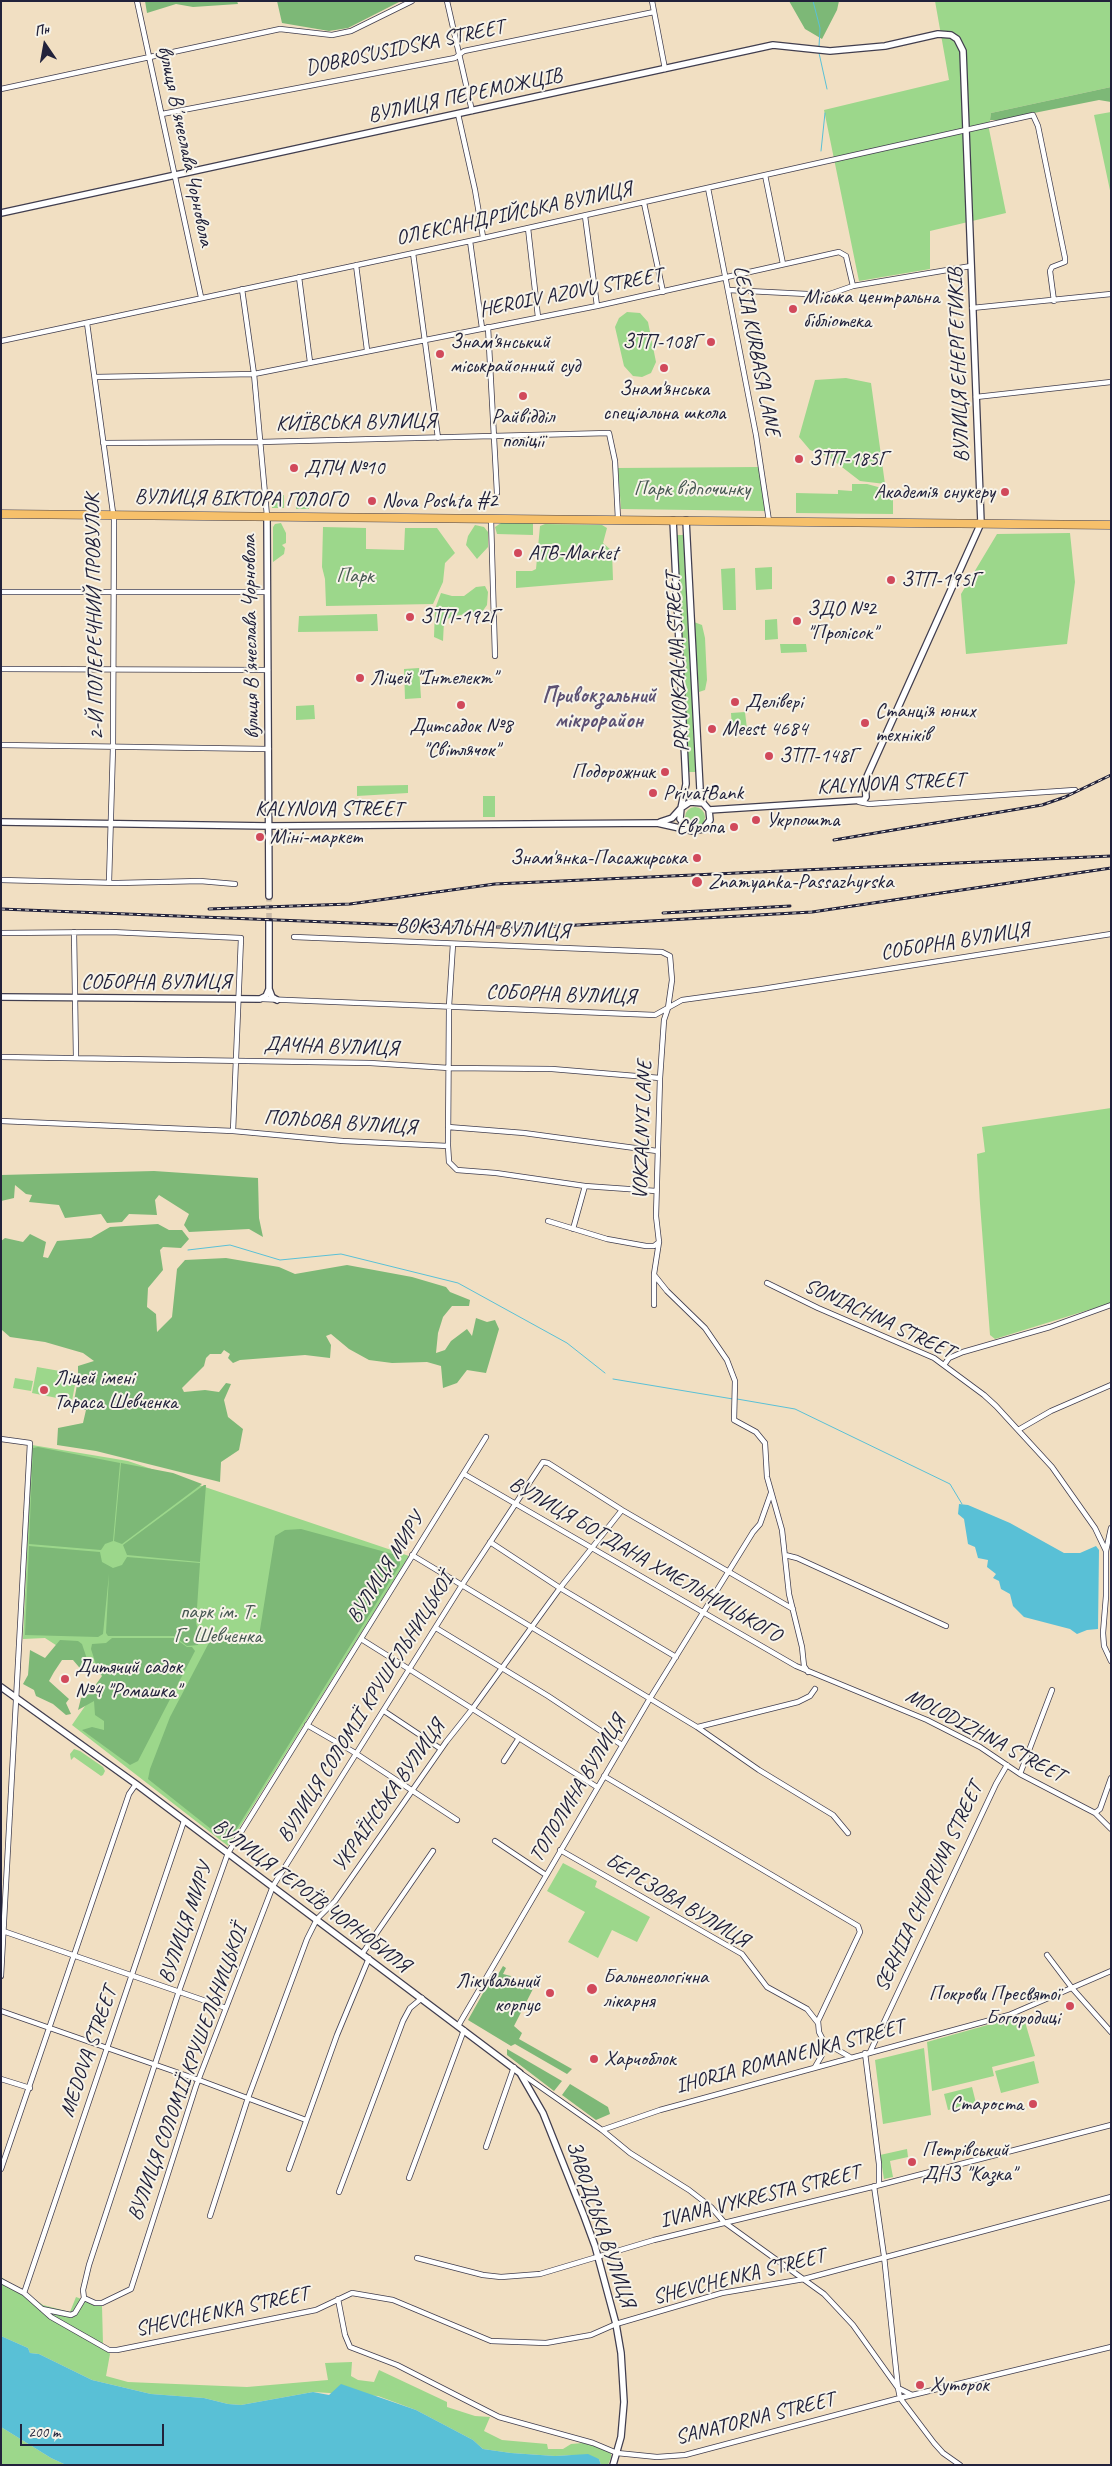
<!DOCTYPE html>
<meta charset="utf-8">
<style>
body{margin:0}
#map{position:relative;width:1112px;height:2466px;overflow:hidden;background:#f1dfc2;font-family:Caveat,sans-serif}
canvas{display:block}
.frame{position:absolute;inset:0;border:2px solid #22223b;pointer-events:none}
.north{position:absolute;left:20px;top:20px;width:50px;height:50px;-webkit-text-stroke:4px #f7f3e8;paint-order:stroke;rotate:348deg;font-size:14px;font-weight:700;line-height:20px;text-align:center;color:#22223b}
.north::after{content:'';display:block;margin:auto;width:18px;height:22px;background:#22223b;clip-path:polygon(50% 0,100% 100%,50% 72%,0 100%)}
.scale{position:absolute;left:20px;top:2424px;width:144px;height:22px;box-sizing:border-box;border:2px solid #22223b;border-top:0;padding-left:6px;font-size:15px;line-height:18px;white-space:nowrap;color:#22223b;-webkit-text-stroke:4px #f7f3e8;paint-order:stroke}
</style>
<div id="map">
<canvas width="1112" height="2466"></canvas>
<div class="frame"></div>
<div class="north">Пн</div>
<div class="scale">200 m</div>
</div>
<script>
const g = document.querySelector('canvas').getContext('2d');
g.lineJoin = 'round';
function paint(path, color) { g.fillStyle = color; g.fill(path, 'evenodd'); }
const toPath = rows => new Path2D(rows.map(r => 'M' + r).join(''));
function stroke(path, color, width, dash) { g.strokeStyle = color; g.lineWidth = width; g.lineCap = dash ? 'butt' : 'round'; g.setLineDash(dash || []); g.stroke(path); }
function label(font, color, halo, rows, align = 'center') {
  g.font = font + ' Caveat,sans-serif'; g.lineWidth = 4; g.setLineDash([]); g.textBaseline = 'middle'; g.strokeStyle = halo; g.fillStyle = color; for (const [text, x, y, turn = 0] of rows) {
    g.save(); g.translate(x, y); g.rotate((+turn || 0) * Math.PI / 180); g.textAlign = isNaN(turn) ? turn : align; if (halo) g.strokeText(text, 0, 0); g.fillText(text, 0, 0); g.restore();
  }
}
paint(toPath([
 [935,1,1111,1,1111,87,991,113,989,129,1006,213,930,231,930,269,859,281,824,110,949,80],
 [1111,112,1111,195,1094,115],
 [627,312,640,313,648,322,656,362,651,373,642,377,633,376,624,366,615,327,619,318],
 [846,378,871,383,885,484,860,481,829,457,810,450,799,437,815,380],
 [759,467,765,511,621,509,618,468],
 [852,484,867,484,889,490,893,497,893,514,796,513,796,493,838,494,838,490,852,491],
 [272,495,284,495,284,508,272,508],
 [296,496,309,496,309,509,296,509],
 [281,523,286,533,286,543,282,545,285,548,284,554,273,562,273,527,275,524],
 [501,523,533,523,533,535,497,534,495,527],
 [545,524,602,525,607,528,603,543,612,551,613,580,516,588,516,571,532,571,536,569,540,526],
 [475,525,484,527,488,532,488,547,477,559,466,545,468,536],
 [323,527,366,528,366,549,404,550,405,528,437,528,455,553,445,563,443,582,433,604,326,606,325,579,322,567],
 [1070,533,1075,582,1067,644,966,654,961,594,997,534],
 [677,535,685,535,696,772,688,772],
 [772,567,772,589,756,590,755,568],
 [735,568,736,610,723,610,721,569],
 [485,586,488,592,487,605,482,612,453,616,444,621,443,641,434,637,435,609,441,593,452,596,464,596,476,587],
 [377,614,378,631,298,632,299,616],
 [777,619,778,639,765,640,765,620],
 [694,622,702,625,705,638,707,680,705,690,699,692],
 [780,644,806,644,807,652,781,653],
 [419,668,421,698,405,699,404,669],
 [314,705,315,719,296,720,296,706],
 [745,712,747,729,732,730,731,713],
 [408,785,408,793,357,796,357,786],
 [483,796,495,796,495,817,483,817],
 '685 817a10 10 0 1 1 20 0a10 10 0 1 1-20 0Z',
 [1111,1108,1111,1303,995,1339,990,1335,980,1204,977,1154,985,1152,982,1127],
 [37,1367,77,1374,72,1401,32,1393],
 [15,1378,33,1381,31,1391,13,1388],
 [32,1445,128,1461,409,1556,228,1846,72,1725,105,1677,45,1638,23,1639],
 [74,1749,80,1751,103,1767,105,1771,103,1775,101,1776,74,1757,71,1760,70,1754],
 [563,1863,597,1881,595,1887,650,1917,637,1942,612,1930,598,1958,568,1942,585,1912,547,1891],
 [1023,2015,1035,2056,992,2067,994,2076,932,2091,927,2042],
 [924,2048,931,2115,883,2124,875,2060],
 [1034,2061,1039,2083,1001,2093,995,2071],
 [972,2087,976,2103,948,2110,944,2094],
 [907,2149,908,2157,890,2161,893,2177,884,2179,880,2155],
 [1,2277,43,2305,70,2312,76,2297,102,2306,103,2344,110,2354,106,2376,128,2382,247,2387,328,2380,325,2363,352,2362,351,2376,358,2380,374,2382,379,2370,447,2402,447,2407,475,2416,490,2417,484,2431,502,2440,547,2444,548,2449,563,2449,571,2444,583,2443,606,2448,611,2452,611,2457,608,2465,601,2465,599,2459,571,2455,555,2456,511,2453,483,2449,473,2440,416,2410,378,2396,313,2392,241,2405,228,2404,204,2398,151,2394,92,2380,39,2354,30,2353,28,2348,1,2336],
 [1,2427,51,2458,66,2465,1,2465]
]), '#9cd78b');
paint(toPath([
 [145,1,237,1,238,4,193,7,176,4,147,13],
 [277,1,401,1,348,28,329,31,282,23],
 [789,1,839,1,837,10,822,39,805,29],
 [1111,87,1111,102,1099,100,999,120,990,120,991,113],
 [154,1171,258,1178,259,1218,263,1237,249,1229,189,1232,184,1225,189,1214,159,1195,155,1200,157,1215,129,1214,122,1222,107,1223,101,1214,65,1218,59,1205,29,1202,32,1195,26,1194,15,1185,14,1198,1,1201,1,1175],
 [158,1224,169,1230,182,1230,189,1239,181,1248,163,1247,160,1250,163,1270,148,1288,147,1307,156,1314,157,1332,172,1317,177,1269,185,1260,226,1258,279,1267,295,1274,347,1265,412,1277,446,1287,450,1292,470,1300,469,1306,452,1306,443,1317,438,1333,436,1353,445,1350,451,1341,467,1329,472,1336,476,1318,487,1322,495,1320,499,1329,486,1373,467,1370,457,1383,443,1388,441,1366,427,1362,392,1363,369,1360,349,1349,331,1334,326,1336,331,1345,330,1358,305,1355,240,1360,233,1363,228,1358,230,1354,224,1350,221,1354,210,1354,206,1358,204,1366,182,1388,184,1392,205,1390,219,1392,226,1383,231,1384,224,1400,228,1417,243,1429,239,1450,221,1462,220,1482,96,1451,57,1445,58,1428,83,1423,86,1410,73,1406,78,1380,78,1366,94,1361,83,1353,45,1342,10,1337,2,1330,1,1241,5,1238,23,1242,30,1234,46,1242,43,1257,48,1258,57,1241,91,1238,110,1227],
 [38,1447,120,1463,113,1541,105,1544,101,1550,29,1544,33,1448],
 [121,1463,173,1473,202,1484,122,1544,114,1541],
 [204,1485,206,1485,200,1562,127,1555,123,1545],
 [301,1529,400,1556,400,1565,229,1841,221,1837,148,1779,150,1769,170,1717,213,1635,224,1632,259,1636,275,1536,285,1530],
 [29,1546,100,1552,102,1562,113,1568,122,1565,127,1557,200,1563,196,1623,199,1633,198,1645,187,1646,174,1636,108,1636,106,1633,109,1574,103,1634,98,1637,25,1635],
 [112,1638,174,1638,187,1647,192,1647,195,1651,138,1761,130,1765,82,1730,92,1727,104,1730,104,1721,95,1715,94,1701,78,1710,81,1698,89,1694,102,1676,98,1671,91,1649,92,1644,106,1643],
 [60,1640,78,1641,82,1644,88,1662,94,1669,84,1673,73,1660,62,1660,54,1672,49,1681,69,1699,66,1703,71,1714,66,1715,53,1704,36,1696,34,1690,23,1684,28,1675,30,1650,45,1658],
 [503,1966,506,1968,503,1974,511,1976,508,1981,514,1986,520,1980,534,1987,514,2026,522,2033,519,2039,572,2069,567,2074,515,2044,511,2046,468,2020,487,1986,491,1986],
 [507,2049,562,2081,554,2091,507,2055],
 [570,2084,608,2107,610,2114,596,2120,562,2095]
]), '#7db877');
paint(toPath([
 [959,1504,968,1505,1010,1523,1064,1553,1080,1553,1096,1546,1099,1550,1098,1629,1087,1630,1077,1634,1070,1629,1024,1617,1013,1606,1010,1594,1001,1589,999,1581,993,1578,996,1574,987,1567,988,1560,978,1558,975,1547,968,1544,964,1519,958,1514],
 [1,2336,28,2348,30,2353,39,2354,92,2380,151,2394,204,2398,228,2404,241,2405,313,2392,329,2395,341,2384,416,2410,473,2440,483,2449,511,2453,555,2456,588,2454,599,2459,601,2465,66,2465,51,2458,1,2427]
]), '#59c0d6');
stroke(toPath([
 [813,1,820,28,819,47],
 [819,53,827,89],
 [821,151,825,113],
 [188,1250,230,1245,280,1260,341,1254,458,1283,567,1343,605,1373],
 [613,1379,733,1399],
 [737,1399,795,1409,950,1484,962,1504]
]), '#59c0d6', 1);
stroke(toPath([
 [269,896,269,922]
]), '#c8b9a7', 5.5, [5.5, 3]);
const minor = toPath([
 [137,1,201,297],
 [447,1,472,111],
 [652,1,665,69],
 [1,89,280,29,332,35,351,31,412,1],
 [162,114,455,58,464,51,654,12],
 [458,114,475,190,483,237],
 [765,175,783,264],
 [708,188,756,435,769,521],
 [644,203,663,292],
 [585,216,597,306],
 [528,228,538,317],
 [470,241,482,328],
 [413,253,438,438],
 [356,265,367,350],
 [299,277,310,362],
 [242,289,254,374,267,516],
 [728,290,827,295,853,286,971,266],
 [972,308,1111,294],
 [87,323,114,520,113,747,109,882],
 [488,327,497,493],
 [1,341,470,241,1033,115,1038,126,1065,258,1065,262,1052,267,1050,271,1054,301],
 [95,377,254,374,597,306,839,252,846,256,853,286],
 [976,397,1111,382],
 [103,443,260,442,609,433,615,461,618,519],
 [491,519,495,656],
 [1,592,267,592],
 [1,669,268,670],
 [1,745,269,749],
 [859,802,869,804,1075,790],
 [1,880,118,883,200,881,235,884],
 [74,932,76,1058],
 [1,933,111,932,241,938,233,1131],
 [294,937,662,952,670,956,672,980,668,1008,664,1020,660,1078,656,1216,659,1242,654,1274,654,1305],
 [262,999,655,1015,682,1000,762,989,1111,934],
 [1,1057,370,1063,449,1068,552,1069,660,1078],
 [1,1121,233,1131,343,1141,448,1146,449,1162,457,1170,496,1173,585,1186,656,1191],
 [448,1127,524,1133,657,1151],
 [448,1146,449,1006,453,944],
 [548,1221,607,1239,646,1246,654,1246,659,1242],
 [573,1229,585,1186],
 [655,1276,667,1291,705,1328,727,1360,735,1381,734,1420,756,1432,765,1443,767,1477,782,1530,789,1594,802,1647,804,1666,808,1672],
 [767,1283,818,1308,934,1358,984,1395,996,1406,1052,1467,1095,1528,1106,1551],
 [944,1365,949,1358,963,1352,1050,1327,1111,1305],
 [1018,1430,1051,1411,1111,1385],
 [1,1439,30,1443,1,1976],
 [464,1474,796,1666,927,1720,980,1747,1020,1774,1095,1813,1111,1829],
 [1111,1528,1106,1551,1106,1596,1103,1633,1104,1646,1111,1661],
 [490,1542,560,1588,676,1657],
 [412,1555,697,1727,759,1770,833,1815,848,1833],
 [785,1555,797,1558,946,1626],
 [436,1628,548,1696,622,1745],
 [361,1639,597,1787],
 [384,1711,441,1749],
 [307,1725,352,1751,457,1820],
 [698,1727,798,1702,810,1696,815,1689],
 [504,1761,519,1738],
 [1020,1774,1052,1690],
 [604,1776,858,1926,860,1932,818,2021,819,2032,824,2042,850,2057],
 [1095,1813,1100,1809,1111,1778],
 [495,1841,546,1875],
 [560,1850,742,1954,767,1987,807,2009,818,2023],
 [3,1931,226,2008],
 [362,1954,433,1851],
 [1047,1955,1072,1988,1111,2032],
 [1,2011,199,2080,306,2120],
 [458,2026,649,1700,753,1532,760,1524,771,1493],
 [870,2052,996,1784,1007,1765],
 [865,2053,879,2164,879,2185],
 [815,2067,822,2055,823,2040],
 [522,2074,602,2130,630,2153,689,2190,711,2207,724,2222,824,2294,853,2325,898,2388,900,2398,934,2443,943,2453,960,2465],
 [1,2079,30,2088],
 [602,2130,660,2110,1009,2015,1111,1971],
 [486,2147,514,2067],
 [1,2169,129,1794,136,1784],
 [289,2169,337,2035,369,1958],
 [409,2178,464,2030],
 [874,2186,884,2256,898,2388,912,2395],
 [339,2192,403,2021,410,2008,422,1998],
 [210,2216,248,2098,307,1939,317,1919,335,1901,446,1742,473,1708,560,1588,622,1510],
 [417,2258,483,2275,501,2277,540,2274,654,2240,876,2186,1111,2125],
 [1,2281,24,2293,51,2317,109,2350,117,2350,316,2310,352,2293,393,2300,491,2341,546,2343,591,2335,616,2324,722,2293,804,2279,1111,2197],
 [24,2293,184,1821],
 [84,2298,95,2303,102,2303,131,2289,196,2086,273,1886,462,1585,543,1462,548,1463,622,1510,793,1609],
 [84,2298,83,2290,89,2265,179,1991,228,1853,486,1437],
 [338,2299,345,2335,350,2347,397,2365,499,2417,593,2443,617,2453,657,2457,685,2455,900,2398,1111,2347],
 [42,2309,71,2315,75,2313,84,2298]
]);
const tertiary = toPath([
 [1,213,773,45,830,51,885,46,938,34,951,35,957,39,963,51,981,523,865,781,866,797,864,800,709,810],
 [267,516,269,896],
 [686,520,700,789,703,803],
 [1,822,269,826,657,823,693,831,703,829,710,820,709,810,703,803,690,802,681,808,680,819,688,829],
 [660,822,672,818,681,808,686,784,673,520],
 [269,989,272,997,277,1000],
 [1,997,260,999,266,996,269,989,269,922],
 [1,1687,136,1784,520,2073,543,2113,584,2216,595,2246,616,2324,621,2353,624,2402,621,2437,613,2465]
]);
const primary = toPath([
 [1,514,1111,525]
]);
stroke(minor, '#413e4f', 6);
stroke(tertiary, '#413e4f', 8);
stroke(primary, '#413e4f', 9);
stroke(minor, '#fff', 4.5);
stroke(tertiary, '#fff', 5.5);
stroke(primary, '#f6c06b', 8);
const rail = toPath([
 [834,840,1042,805,1065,797,1111,775],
 [1,909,453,927,542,927,812,912,1111,868],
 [209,909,350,904,495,884,1111,856],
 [663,913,790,906]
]);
stroke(rail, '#22223b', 3);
stroke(rail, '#f7f3e8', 1, [4]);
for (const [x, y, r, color] of [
 [793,309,5,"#d1495b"],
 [711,342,5,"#d1495b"],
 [440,354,5,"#d1495b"],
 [664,368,5,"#d1495b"],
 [523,396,5,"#d1495b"],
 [799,459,5,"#d1495b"],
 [294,468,5,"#d1495b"],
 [1005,492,5,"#d1495b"],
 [372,501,5,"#d1495b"],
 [518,553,5,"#d1495b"],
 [891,580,5,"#d1495b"],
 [410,617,5,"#d1495b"],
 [797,621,5,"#d1495b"],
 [360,678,5,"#d1495b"],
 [735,702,5,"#d1495b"],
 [461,705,5,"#d1495b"],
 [865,723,5,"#d1495b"],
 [712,729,5,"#d1495b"],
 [769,756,5,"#d1495b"],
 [665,772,5,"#d1495b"],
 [653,793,5,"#d1495b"],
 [756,820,5,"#d1495b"],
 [734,827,5,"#d1495b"],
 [260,837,5,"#d1495b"],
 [697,858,5,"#d1495b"],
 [697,882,6,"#d1495b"],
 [44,1390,5,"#d1495b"],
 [65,1679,5,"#d1495b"],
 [592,1989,6,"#d1495b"],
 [550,1993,5,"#d1495b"],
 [1070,2006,5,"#d1495b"],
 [594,2059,5,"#d1495b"],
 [1033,2104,5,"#d1495b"],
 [912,2162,5,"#d1495b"],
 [920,2385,5,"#d1495b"]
]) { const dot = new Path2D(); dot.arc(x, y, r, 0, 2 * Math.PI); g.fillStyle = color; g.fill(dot); stroke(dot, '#f7f3e8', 2); }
label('21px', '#22223b', '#f7f3e8', [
 ["DOBROSUSIDSKA STREET",405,48,-12],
 ["ВУЛИЦЯ ПЕРЕМОЖЦІВ",465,96,-12],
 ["вулиця Вʼячеслава Чорновола",185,146,78],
 ["ОЛЕКСАНДРІЙСЬКА ВУЛИЦЯ",514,214,-12],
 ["HEROIV AZOVU STREET",571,293,-11],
 ["LESIA KURBASA LANE",756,351,79],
 ["ВУЛИЦЯ ЕНЕРГЕТИКІВ",959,365,-92],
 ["КИЇВСЬКА ВУЛИЦЯ",356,423,-1],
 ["ВУЛИЦЯ ВІКТОРА ГОЛОГО",241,499,1],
 ["2-Й ПОПЕРЕЧНИЙ ПРОВУЛОК",95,617,-91],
 ["вулиця Вʼячеслава Чорновола",251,637,-91],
 ["PRYVOKZALNA STREET",678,662,-93],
 ["KALYNOVA STREET",891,784,-3],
 ["KALYNOVA STREET",329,809],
 ["ВОКЗАЛЬНА ВУЛИЦЯ",483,929,2],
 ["СОБОРНА ВУЛИЦЯ",955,942,-9],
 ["СОБОРНА ВУЛИЦЯ",156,982],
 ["СОБОРНА ВУЛИЦЯ",561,995,2],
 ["ДАЧНА ВУЛИЦЯ",331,1047,2],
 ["ПОЛЬОВА ВУЛИЦЯ",340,1123,4],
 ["VOKZALNYI LANE",643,1130,-88],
 ["SONIACHNA STREET",879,1319,25],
 ["ВУЛИЦЯ БОГДАНА ХМЕЛЬНИЦЬКОГО",645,1560,30],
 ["ВУЛИЦЯ МИРУ",386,1568,-58],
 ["ВУЛИЦЯ СОЛОМІЇ КРУШЕЛЬНИЦЬКОЇ",366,1708,-58],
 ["MOLODIZHNA STREET",985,1736,28],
 ["ТОПОЛИНА ВУЛИЦЯ",578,1789,-59],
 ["УКРАЇНСЬКА ВУЛИЦЯ",389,1796,-55],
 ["SERHIIA CHUPRUNA STREET",929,1887,-65],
 ["ВУЛИЦЯ ГЕРОЇВ ЧОРНОБИЛЯ",311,1896,37],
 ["БЕРЕЗОВА ВУЛИЦЯ",677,1901,31],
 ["ВУЛИЦЯ МИРУ",186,1923,-71],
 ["MEDOVA STREET",89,2052,-71],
 ["IHORIA ROMANENKA STREET",790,2057,-15],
 ["ВУЛИЦЯ СОЛОМІЇ КРУШЕЛЬНИЦЬКОЇ",188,2073,-70],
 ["IVANA VYKRESTA STREET",760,2197,-14],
 ["ЗАВОДСЬКА ВУЛИЦЯ",600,2224,71],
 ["SHEVCHENKA STREET",739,2277,-14],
 ["SHEVCHENKA STREET",222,2312,-12],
 ["SANATORNA STREET",755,2419,-14]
]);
label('21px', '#22223b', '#f7f3e8', [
 ["Міська центральна",803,297],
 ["бібліотека",803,321],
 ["Знам'янський",450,342],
 ["міськрайонний суд",450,366],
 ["ЗТП-108Г",701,342,"right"],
 ["Знам'янська",664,389,"center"],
 ["спеціальна школа",664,413,"center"],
 ["Райвідділ",523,417,"center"],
 ["поліції",523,441,"center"],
 ["ЗТП-185Г",809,459],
 ["ДПЧ №10",304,468],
 ["Академія снукеру",995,492,"right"],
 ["Nova Poshta #2",382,501],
 ["ATB-Market",528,553],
 ["ЗТП-195Г",901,580],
 ["ЗДО №2",807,609],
 ["\"Пролісок\"",807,633],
 ["ЗТП-192Г",420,617],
 ["Ліцей \"Інтелект\"",370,678],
 ["Делівері",745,702],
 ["Станція юних",875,711],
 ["техніків",875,735],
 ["Дитсадок №8",461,726,"center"],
 ["\"Світлячок\"",461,750,"center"],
 ["Meest 4684",722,729],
 ["ЗТП-148Г",779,756],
 ["Подорожник",655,772,"right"],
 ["PrivatBank",663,793],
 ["Укрпошта",766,820],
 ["Європа",724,827,"right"],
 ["Міні-маркет",270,837],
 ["Знам'янка-Пасажирська",687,858,"right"],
 ["Znamyanka-Passazhyrska",708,882],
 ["Ліцей імені",54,1378],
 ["Тараса Шевченка",54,1402],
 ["Дитячий садок",75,1667],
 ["№4 \"Ромашка\"",75,1691],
 ["Бальнеологічна",603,1977],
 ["лікарня",603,2001],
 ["Лікувальний",540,1981,"right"],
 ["корпус",540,2005,"right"],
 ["Покрови Пресвятої",1060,1994,"right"],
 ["Богородиці",1060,2018,"right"],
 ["Харчоблок",604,2059],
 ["Староста",1023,2104,"right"],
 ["Петрівський",922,2150],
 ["ДНЗ \"Казка\"",922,2174],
 ["Хуторок",930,2385]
], 'left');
label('21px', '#475853', '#f7f3e8', [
 ["Парк відпочинку",692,489],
 ["Парк",355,576],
 ["парк ім. Т.",218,1612],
 ["Г. Шевченка",218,1636]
]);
label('bold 22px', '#5c5173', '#f7f3e8', [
 ["Привокзальний",599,696],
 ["мікрорайон",599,721]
]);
</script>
